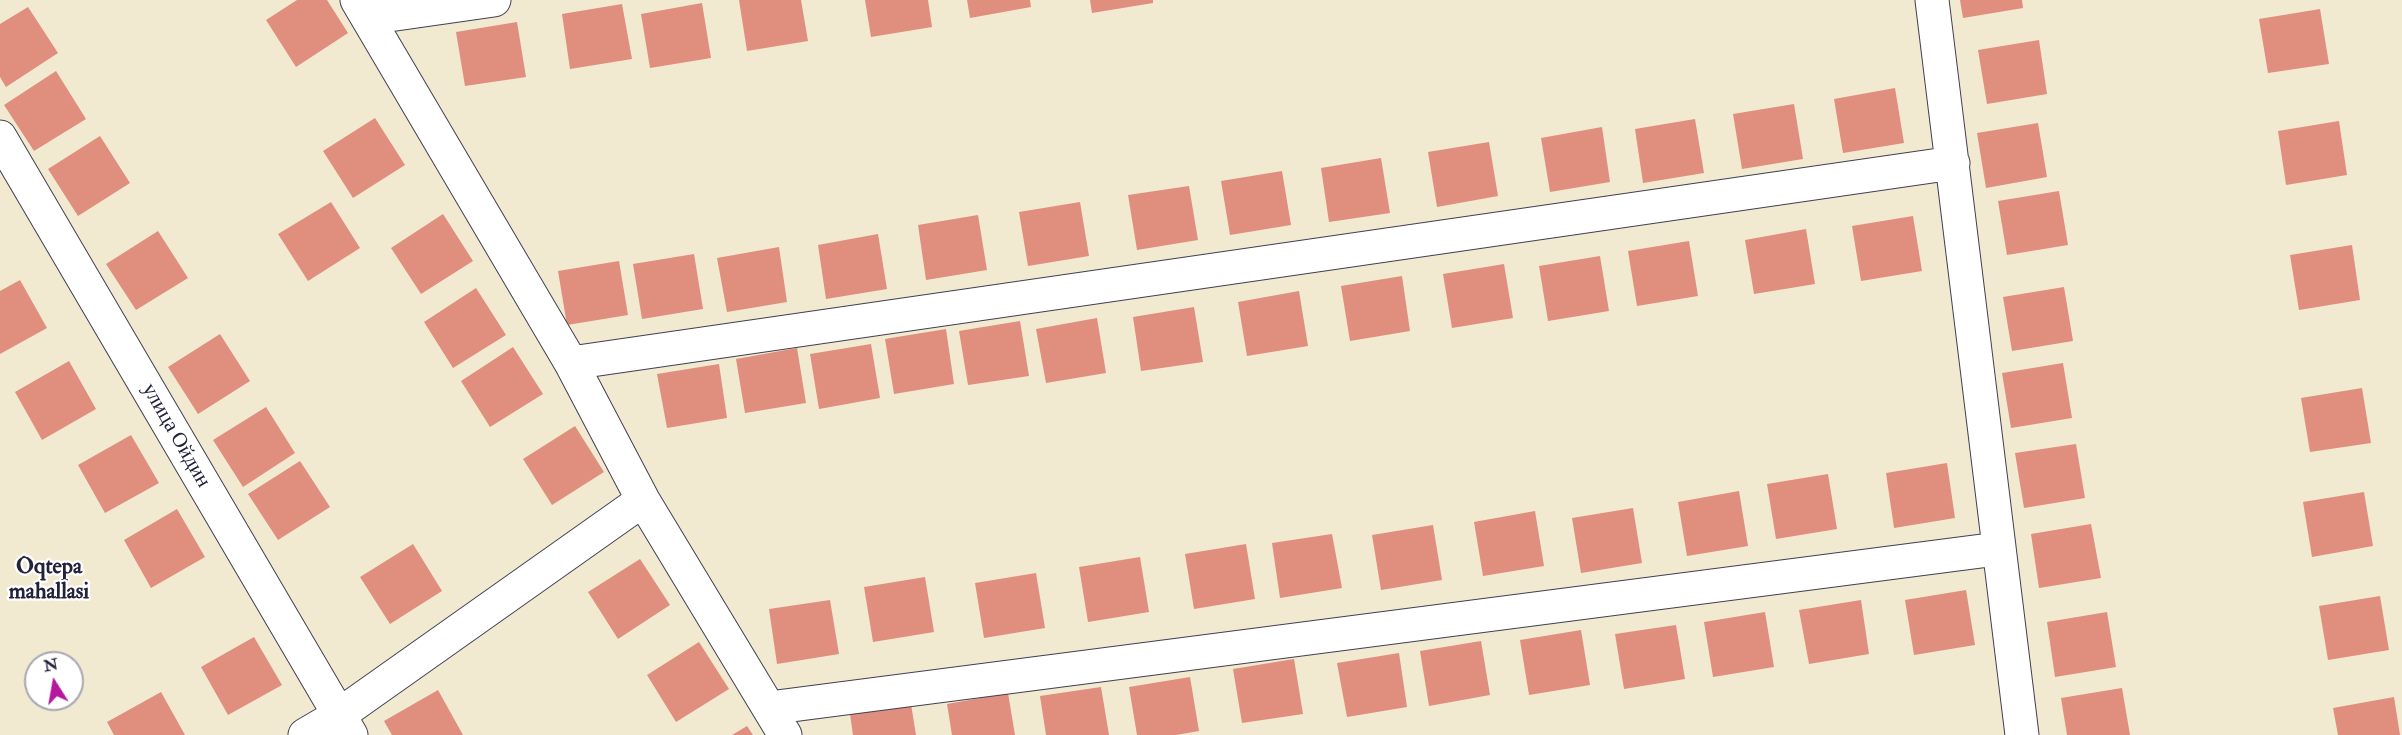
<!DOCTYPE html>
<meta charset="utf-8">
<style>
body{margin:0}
#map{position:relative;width:2402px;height:735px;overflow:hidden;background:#f2e9d1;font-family:"IM FELL Double Pica",serif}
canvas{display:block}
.north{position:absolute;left:24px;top:651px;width:60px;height:60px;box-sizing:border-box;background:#fff;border:2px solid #a7a7b1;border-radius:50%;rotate:349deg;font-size:16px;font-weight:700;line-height:24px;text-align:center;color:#22223b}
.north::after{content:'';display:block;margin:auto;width:21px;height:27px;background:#b5179e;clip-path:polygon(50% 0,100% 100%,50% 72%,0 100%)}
</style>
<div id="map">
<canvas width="2402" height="735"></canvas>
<div class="north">N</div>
</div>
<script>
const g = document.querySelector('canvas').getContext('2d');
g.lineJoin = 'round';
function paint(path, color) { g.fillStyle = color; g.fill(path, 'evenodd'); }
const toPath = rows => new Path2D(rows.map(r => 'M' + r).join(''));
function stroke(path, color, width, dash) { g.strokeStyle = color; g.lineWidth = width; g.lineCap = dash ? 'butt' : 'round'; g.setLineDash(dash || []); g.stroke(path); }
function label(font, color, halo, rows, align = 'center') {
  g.font = font + ' "IM FELL Double Pica",serif'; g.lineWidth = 4.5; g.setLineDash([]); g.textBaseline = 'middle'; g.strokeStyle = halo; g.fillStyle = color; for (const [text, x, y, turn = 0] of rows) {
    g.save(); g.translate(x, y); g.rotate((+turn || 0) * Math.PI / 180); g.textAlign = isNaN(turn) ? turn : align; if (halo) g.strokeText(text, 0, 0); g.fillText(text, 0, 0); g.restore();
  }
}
paint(toPath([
 [297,0,327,0,348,33,296,67,266,20],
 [739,0,801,0,808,41,747,51],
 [865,0,928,0,932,27,871,37],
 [967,0,1030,0,1031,7,970,18],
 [1090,0,1153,0,1153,3,1092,13],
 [1960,0,2022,0,2023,8,1963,18],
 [702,3,711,58,650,68,641,14],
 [622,4,632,59,570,69,562,14],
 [28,7,58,53,6,87,0,77,0,24],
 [2320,9,2329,64,2268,73,2259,19],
 [517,22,526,77,465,86,456,32],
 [2039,40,2047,94,1987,104,1978,50],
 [56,71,86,119,34,151,4,105],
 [1895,88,1904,143,1843,153,1834,99],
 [1794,104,1803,159,1742,169,1733,114],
 [375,118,405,165,353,198,323,151],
 [1695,119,1704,173,1643,183,1635,129],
 [2339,121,2347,175,2286,185,2278,131],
 [2038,123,2047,177,1986,188,1977,133],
 [1602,127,1610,182,1550,192,1541,138],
 [100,136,130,183,78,216,48,169],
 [1489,142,1498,196,1437,207,1428,152],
 [1381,158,1390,213,1329,222,1321,168],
 [1282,171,1291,225,1230,235,1221,181],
 [1189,186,1198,240,1137,250,1128,195],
 [2059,191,2068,245,2007,255,1998,201],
 [331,202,360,248,308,281,278,234],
 [1080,202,1089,256,1028,266,1019,212],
 [443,214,473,261,421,294,391,248],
 [978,215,987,270,926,280,918,225],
 [1913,216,1922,271,1861,281,1852,226],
 [1806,229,1815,284,1754,294,1745,240],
 [158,231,188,278,136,310,106,264],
 [878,234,887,289,826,299,818,245],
 [1689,241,1698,296,1637,306,1628,251],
 [2352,245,2360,300,2299,310,2290,255],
 [779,247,787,302,727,312,717,258],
 [694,254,703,309,642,319,633,264],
 [1600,256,1609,311,1548,321,1539,266],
 [619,261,628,315,567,325,558,271],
 [1504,264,1513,318,1452,328,1443,274],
 [1402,276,1410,331,1350,341,1341,286],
 [20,280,47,328,0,354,0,291],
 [2064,287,2073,341,2012,351,2003,297],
 [476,288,506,335,453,368,424,322],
 [1299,291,1308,346,1247,356,1238,302],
 [1194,307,1203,362,1141,371,1133,317],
 [1097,318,1106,373,1046,383,1036,329],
 [1020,321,1029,376,968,385,959,331],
 [946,329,954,384,894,394,885,339],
 [220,334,250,381,198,414,168,367],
 [871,344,880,398,819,409,810,354],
 [513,347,543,394,490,427,461,381],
 [797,348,806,403,745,413,736,359],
 [69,361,96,409,42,440,15,392],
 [2063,363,2072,418,2011,428,2002,373],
 [719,364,727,418,667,428,657,374],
 [2362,388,2371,443,2310,452,2301,398],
 [266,407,295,453,243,487,213,440],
 [575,426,604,472,552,505,523,459],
 [131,435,159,483,105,513,78,465],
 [2076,444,2085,498,2024,508,2015,453],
 [300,461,330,507,278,540,248,494],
 [1947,463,1955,518,1894,528,1886,473],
 [1828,474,1837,529,1776,539,1767,484],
 [1739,491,1748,546,1687,556,1678,502],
 [2364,492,2373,546,2312,557,2303,502],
 [1633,508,1642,563,1581,573,1572,518],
 [177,509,205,557,151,588,124,540],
 [1535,511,1544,566,1483,576,1474,522],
 [2091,524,2101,578,2039,588,2031,534],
 [1433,525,1442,580,1381,590,1372,535],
 [1332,534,1342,588,1280,598,1272,543],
 [413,544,442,591,390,624,360,577],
 [1246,544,1255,599,1194,609,1185,554],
 [1140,557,1149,612,1088,622,1079,567],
 [640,559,670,605,618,639,588,592],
 [1036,573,1045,628,984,638,975,583],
 [925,577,934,632,873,642,864,587],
 [1966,590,1975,645,1914,655,1905,600],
 [2380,596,2389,650,2328,660,2319,606],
 [830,600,839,654,777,664,769,609],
 [1861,600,1869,654,1809,664,1799,610],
 [1765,612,1774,667,1713,677,1704,622],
 [2107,612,2116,667,2055,677,2047,622],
 [1676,625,1685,679,1624,689,1615,634],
 [1581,630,1590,685,1529,695,1520,640],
 [254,637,282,685,228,715,201,667],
 [1481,641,1490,695,1429,706,1420,651],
 [699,642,729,689,676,722,647,675],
 [1399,653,1407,707,1347,717,1337,663],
 [1294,659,1303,714,1242,723,1233,669],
 [1190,677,1199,731,1176,735,1137,735,1129,687],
 [1101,687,1109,735,1046,735,1040,696],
 [2122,688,2130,735,2067,735,2061,698],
 [438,690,463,735,392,735,384,721],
 [161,692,185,735,114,735,107,722],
 [1008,693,1015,735,952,735,947,704],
 [2394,697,2400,735,2338,735,2333,708],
 [911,704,916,735,853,735,850,714],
 [747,726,753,735,732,735]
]), '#e08e7d');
const minor = toPath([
 [357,0,571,363,643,500,785,735],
 [1932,0,2022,735],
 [368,18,494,0],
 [0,137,351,735],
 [571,363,1953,163],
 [769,708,1997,549],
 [305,735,339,715,643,500]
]);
stroke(minor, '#414052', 35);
stroke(minor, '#fff', 33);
label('21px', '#22223b', '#fff', [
 ["улица Ойдин",175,436,60]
]);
label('bold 22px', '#22223b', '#fff', [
 ["Oqtepa",49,568],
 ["mahallasi",49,593]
]);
</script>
